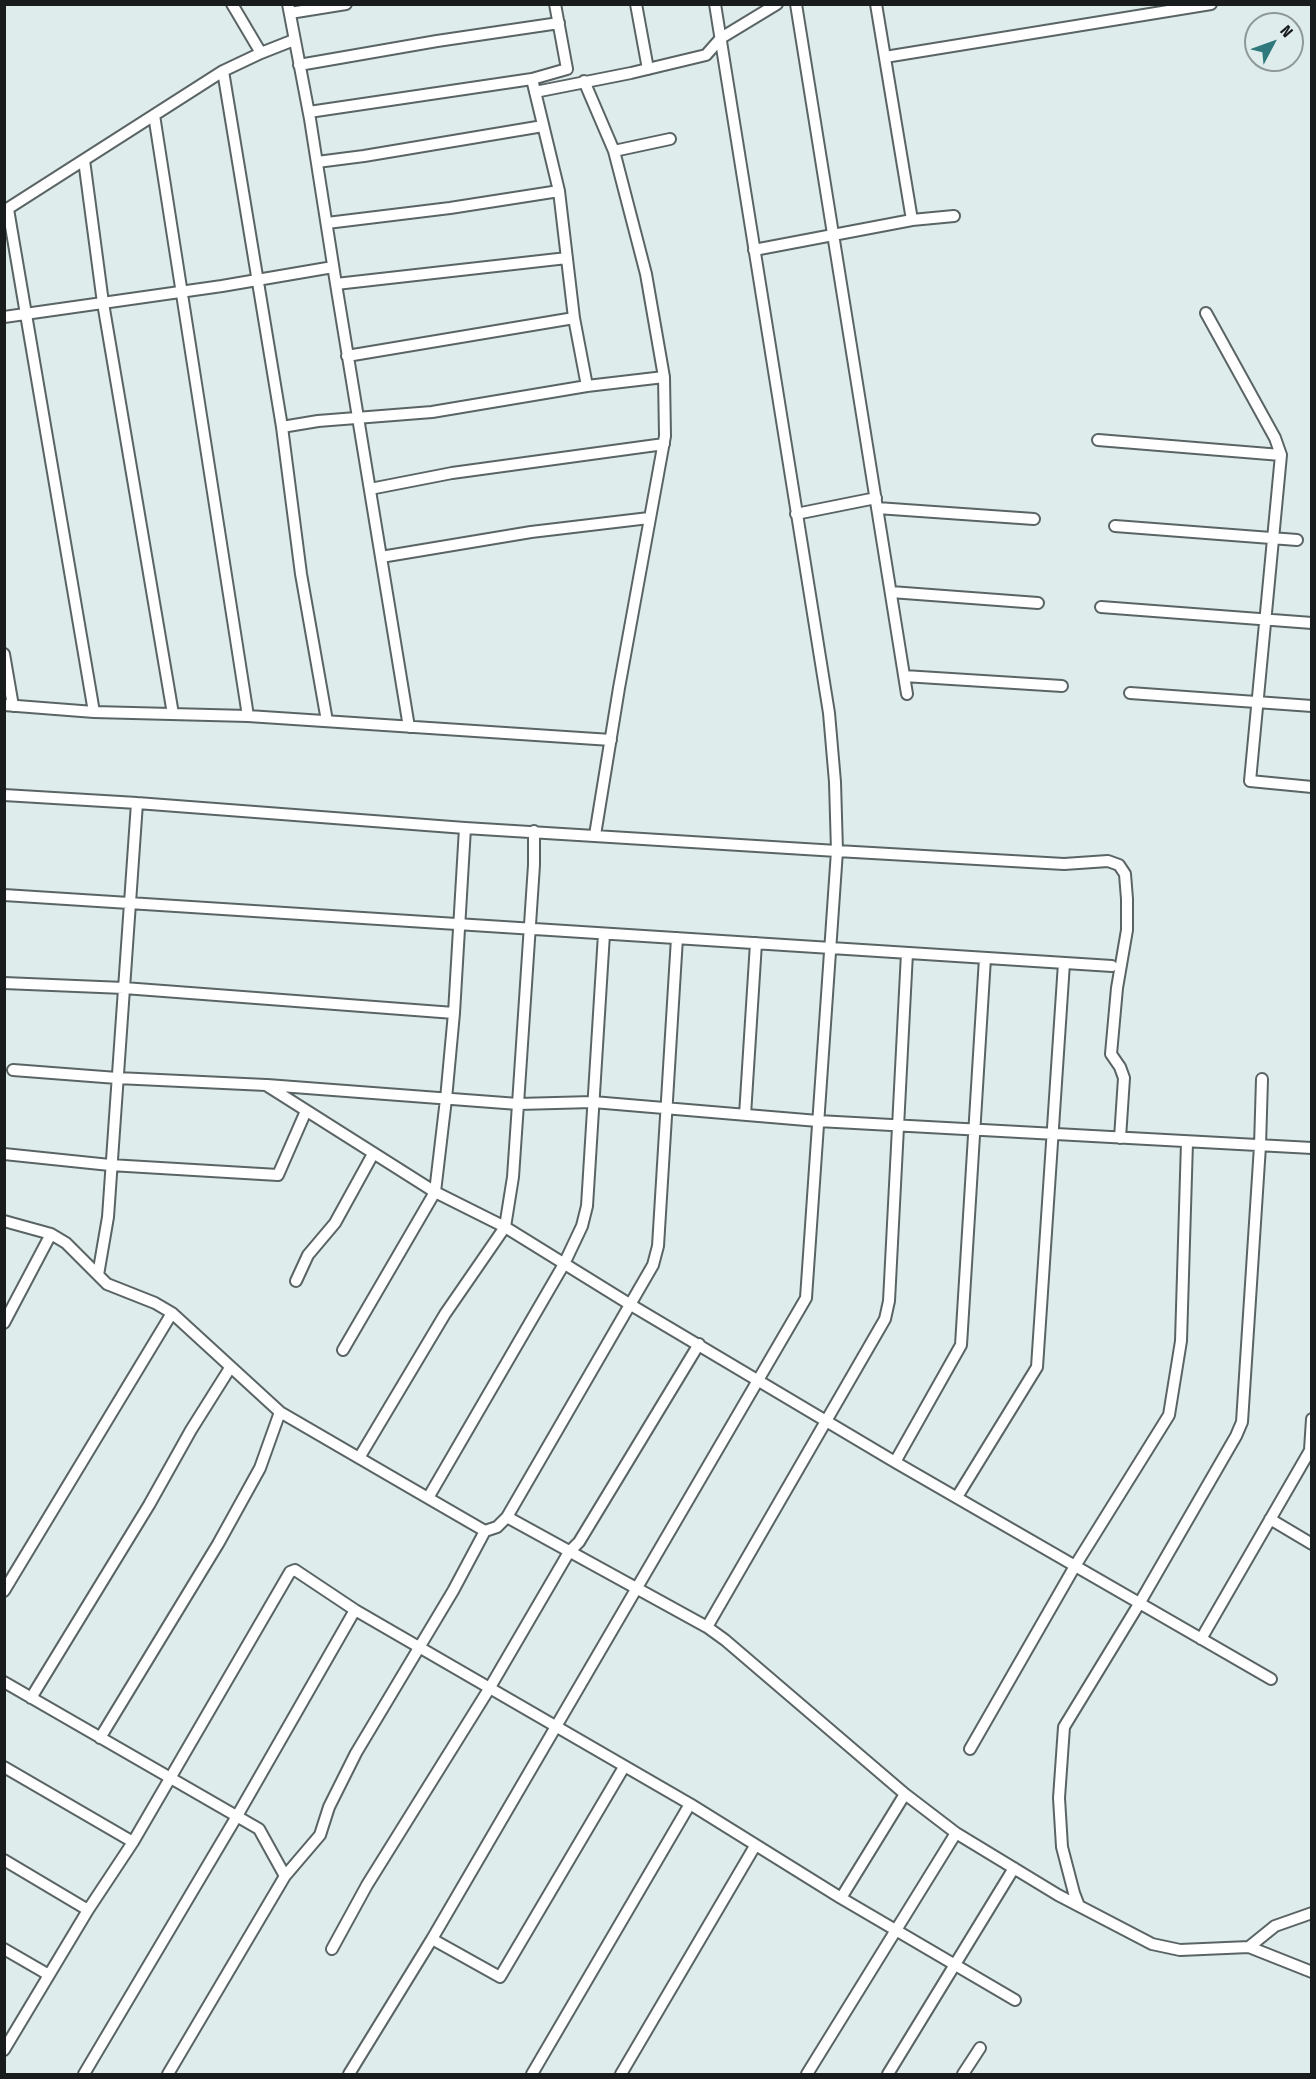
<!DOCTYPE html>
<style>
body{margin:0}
#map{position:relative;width:1316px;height:2079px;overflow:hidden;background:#dfecec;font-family:"Fira Sans Condensed",sans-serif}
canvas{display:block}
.frame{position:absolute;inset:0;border:6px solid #181c1c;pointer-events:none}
.north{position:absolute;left:1244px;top:12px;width:60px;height:60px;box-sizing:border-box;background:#dfecec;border:2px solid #8f9999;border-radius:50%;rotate:49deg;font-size:16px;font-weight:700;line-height:24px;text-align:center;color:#181c1c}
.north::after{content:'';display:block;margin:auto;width:21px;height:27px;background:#2f797d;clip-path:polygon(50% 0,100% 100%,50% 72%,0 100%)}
</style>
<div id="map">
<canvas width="1316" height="2079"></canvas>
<div class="frame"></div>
<div class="north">N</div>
</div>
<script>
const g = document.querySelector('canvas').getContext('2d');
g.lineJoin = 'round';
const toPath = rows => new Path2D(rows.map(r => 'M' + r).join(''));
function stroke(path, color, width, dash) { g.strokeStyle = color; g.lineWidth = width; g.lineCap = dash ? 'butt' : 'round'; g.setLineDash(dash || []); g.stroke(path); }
const minor = toPath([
 [232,4,261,53],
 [288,4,310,119,336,284,409,727],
 [636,4,648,69],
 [796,4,907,694],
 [876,4,912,220],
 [290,13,346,4],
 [885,57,1211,4],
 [299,65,437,41,559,23],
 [223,71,282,427,301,574,327,721],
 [532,79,559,191,574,318,587,386],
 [584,81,614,151,646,274,664,377,665,436,619,688,595,835],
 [535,92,631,73,706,55,721,38,777,4],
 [309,112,532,79,567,69,555,4],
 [154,115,248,716],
 [614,151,670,139],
 [84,160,103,303,173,714],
 [317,162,364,156,543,126],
 [8,209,94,712],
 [4,211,223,71,261,53,294,40],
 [327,223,450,208,559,191],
 [754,250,912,220,954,216],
 [336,284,567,258],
 [1206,313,1275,438,1281,455,1250,781,1312,787],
 [4,317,222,286,333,267],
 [347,356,574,318],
 [282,427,318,421,432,412,587,386,664,377],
 [1098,440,1281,455],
 [370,489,452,473,664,444],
 [877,508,1034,519],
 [796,514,876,498],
 [1115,526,1297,540],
 [381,557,531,532,649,518],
 [891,592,1038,603],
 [1101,607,1312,623],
 [4,654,13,706],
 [904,676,1062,686],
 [1130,693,1312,706],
 [4,705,94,712,248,716,611,740],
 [4,795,137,803,465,828,837,851,1064,864,1108,861,1119,865,1125,874,1127,899,1127,930,1117,988,1111,1054,1120,1067,1124,1078,1120,1138],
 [4,895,1112,966],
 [4,983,124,988,454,1013],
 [13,1070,117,1078,266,1085,435,1192,505,1227,631,1305,895,1462,1271,1679],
 [267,1085,518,1104,593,1102,818,1121,1312,1148],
 [745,1115,756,943],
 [4,1154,110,1165,278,1175,306,1111],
 [4,1221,51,1234,66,1243,107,1284,155,1303,172,1313,280,1412,428,1498,485,1531,497,1527,507,1517,707,1627,725,1640,905,1794,956,1833,1058,1895,1152,1944,1180,1950,1249,1947,1312,1972],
 [98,1275,108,1217,137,803],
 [296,1281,308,1255,335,1223,373,1154],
 [4,1323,51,1234],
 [343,1350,435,1192,446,1099,454,1013,465,828],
 [1310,1450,1312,1419],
 [359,1458,445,1314,505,1227,513,1177,518,1104,534,865,534,831],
 [895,1462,961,1345,985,958],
 [957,1497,1037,1367,1064,963],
 [428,1498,564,1264,582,1226,587,1206,604,934],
 [507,1517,653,1265,658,1246,677,938],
 [1270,1519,1312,1544],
 [4,1591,172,1313],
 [707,1627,885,1319,889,1301,907,953],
 [1201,1639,1312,1447],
 [4,1682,259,1829,285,1876],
 [31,1698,149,1505,191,1430,230,1368],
 [100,1738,218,1544,260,1468,280,1412],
 [970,1749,1075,1566,1169,1415,1181,1341,1187,1142],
 [4,1767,133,1842],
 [4,1860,88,1910],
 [841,1898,905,1794],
 [1079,1906,1074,1893,1062,1847,1059,1798,1064,1727,1139,1604,1236,1436,1242,1422,1260,1146,1262,1079],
 [432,1939,500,1977,624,1767],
 [1249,1947,1275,1926,1312,1913],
 [4,1949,49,1975],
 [332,1949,367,1885,489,1689,569,1552,579,1542,699,1344],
 [4,2050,88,1910,133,1842,290,1572,295,1570,355,1610,690,1804,841,1898,1015,2000],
 [84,2074,237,1816,355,1610],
 [168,2074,285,1876,320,1835,329,1807,356,1753,453,1591,485,1531],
 [349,2074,432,1939,806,1298,837,851,835,782,829,713,715,4],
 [532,2074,690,1804],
 [621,2074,755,1846],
 [807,2074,956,1833],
 [888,2074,1014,1868],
 [963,2074,980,2048]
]);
stroke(minor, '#5a6465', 14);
stroke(minor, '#fff', 10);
</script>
